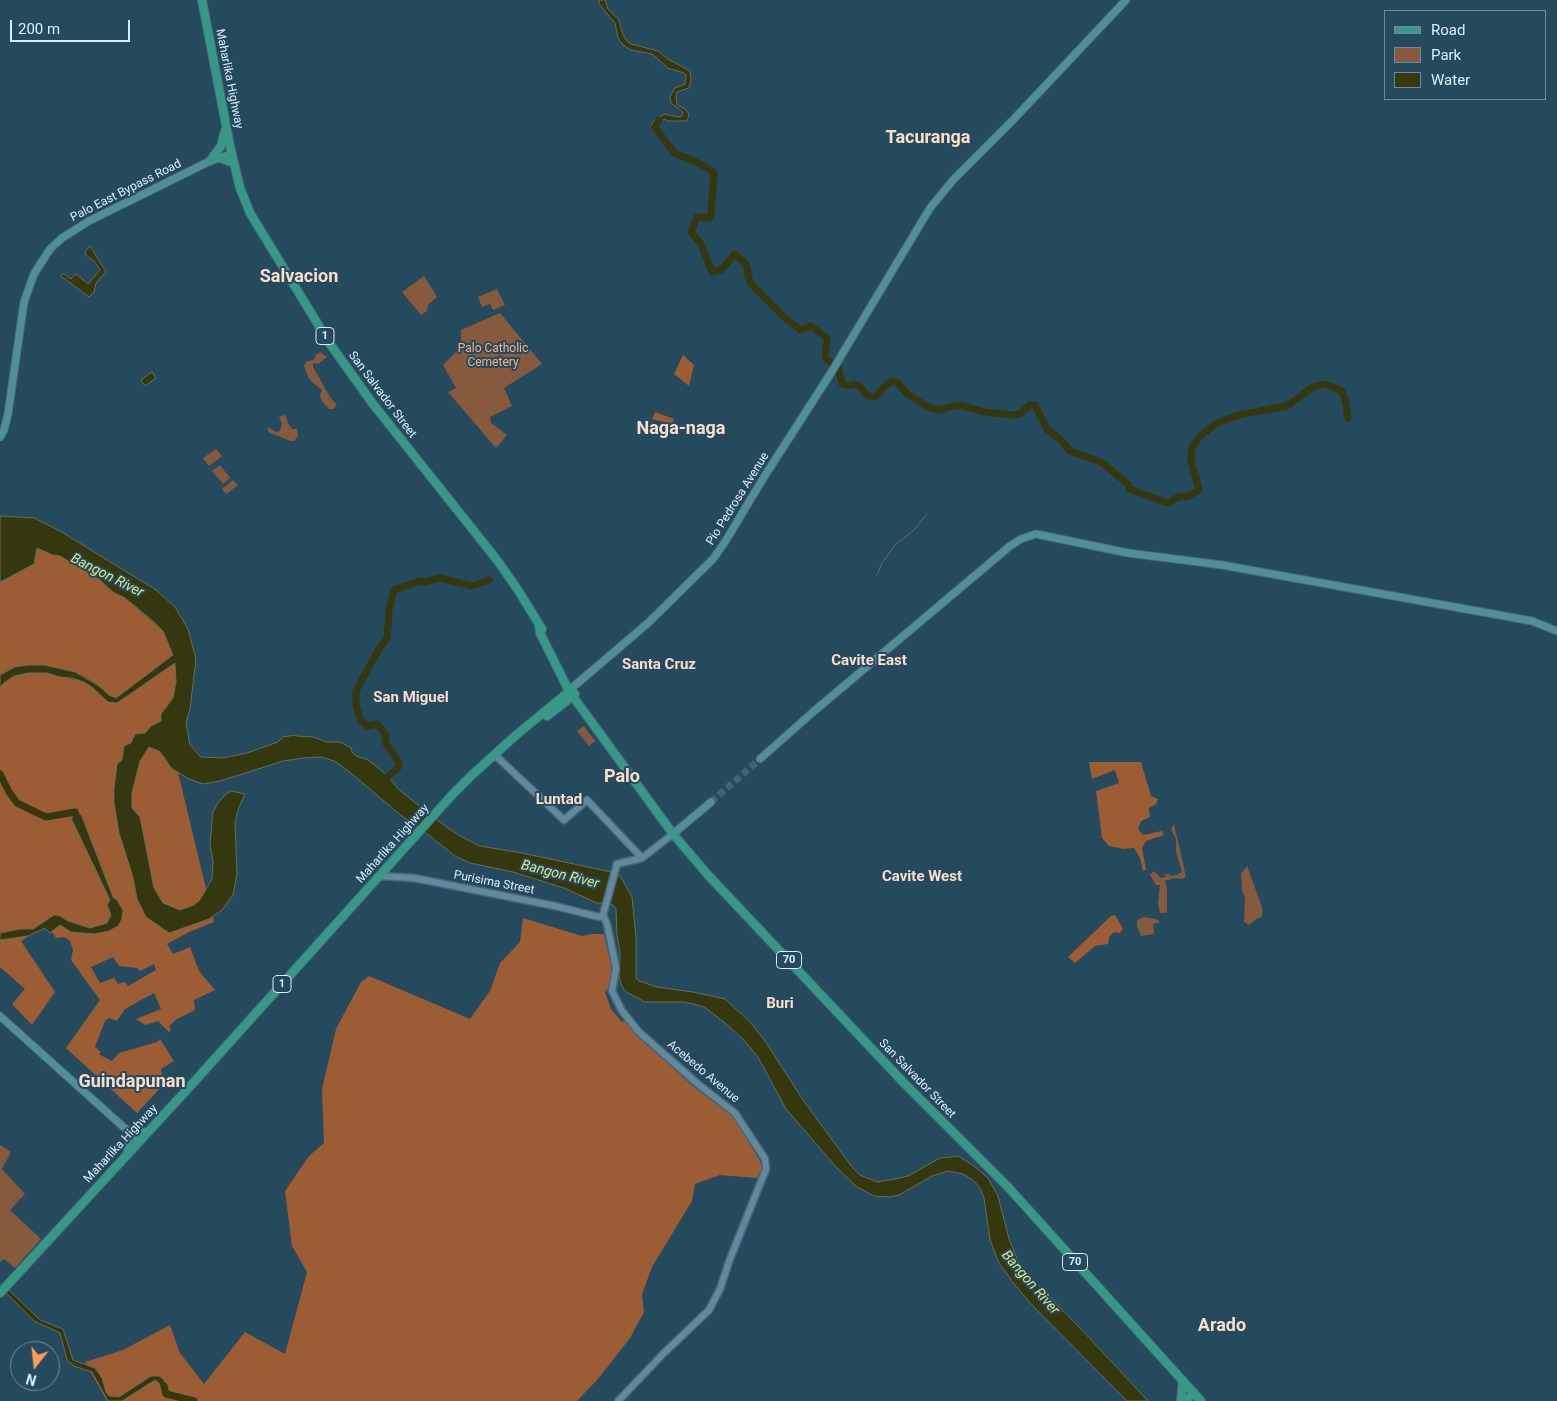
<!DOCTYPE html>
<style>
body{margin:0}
#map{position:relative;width:1557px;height:1401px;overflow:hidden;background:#254a5d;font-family:Roboto,sans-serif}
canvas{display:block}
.legend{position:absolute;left:1384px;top:10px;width:162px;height:90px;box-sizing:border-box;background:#254a5d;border:1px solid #6e8c9c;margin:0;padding:6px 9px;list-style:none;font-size:15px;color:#dbeffb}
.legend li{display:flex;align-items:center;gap:10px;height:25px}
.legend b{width:25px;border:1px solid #6e8c9c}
.north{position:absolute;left:10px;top:1341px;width:50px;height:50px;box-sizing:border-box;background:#254a5d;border:1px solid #6e8c9c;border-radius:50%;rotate:196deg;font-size:14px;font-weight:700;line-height:20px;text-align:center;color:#dbeffb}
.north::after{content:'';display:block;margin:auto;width:18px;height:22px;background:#ff9b5a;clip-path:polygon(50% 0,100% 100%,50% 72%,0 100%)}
.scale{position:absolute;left:10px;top:20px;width:120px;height:22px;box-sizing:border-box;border:2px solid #dbeffb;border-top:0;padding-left:6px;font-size:15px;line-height:18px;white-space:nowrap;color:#dbeffb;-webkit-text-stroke:4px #254a5d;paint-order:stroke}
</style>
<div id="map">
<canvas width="1557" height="1401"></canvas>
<ul class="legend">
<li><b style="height:6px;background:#42948c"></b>Road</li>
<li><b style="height:14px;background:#875a3e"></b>Park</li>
<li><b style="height:14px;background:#35370e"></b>Water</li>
</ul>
<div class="north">N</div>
<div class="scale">200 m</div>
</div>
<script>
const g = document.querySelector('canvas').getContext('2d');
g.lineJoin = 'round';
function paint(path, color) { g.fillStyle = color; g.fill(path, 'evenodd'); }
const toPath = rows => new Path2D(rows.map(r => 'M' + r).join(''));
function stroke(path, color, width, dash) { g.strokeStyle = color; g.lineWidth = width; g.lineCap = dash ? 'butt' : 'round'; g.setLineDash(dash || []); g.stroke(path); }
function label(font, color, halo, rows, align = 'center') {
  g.font = font + ' Roboto,sans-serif'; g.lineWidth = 4; g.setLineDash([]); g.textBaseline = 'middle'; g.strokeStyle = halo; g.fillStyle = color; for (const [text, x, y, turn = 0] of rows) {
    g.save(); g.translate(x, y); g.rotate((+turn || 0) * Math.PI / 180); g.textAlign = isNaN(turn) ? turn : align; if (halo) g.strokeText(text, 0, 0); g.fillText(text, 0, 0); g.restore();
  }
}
paint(toPath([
 [424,276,437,297,428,305,427,311,421,315,402,292],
 [497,289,505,305,493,310,490,304,482,307,478,297],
 [500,313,542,364,504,388,512,406,490,417,491,423,507,435,496,448,448,392,456,388,443,365,461,347,461,330],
 [320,352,327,357,318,364,313,363,313,367,330,397,337,405,333,409,329,409,322,401,320,396,322,390,309,379,304,366,306,362,315,359,315,356],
 [284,415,286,416,288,423,292,429,297,429,298,436,294,441,290,441,268,432,268,427,276,432,280,431,282,424,279,417],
 [216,449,222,456,209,466,203,458],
 [220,465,230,478,223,484,212,471],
 [233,480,238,485,226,494,222,489],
 [584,726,595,741,589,746,577,731],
 [1174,824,1186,877,1182,879,1173,878,1165,881,1167,889,1167,913,1160,913,1158,904,1160,885,1156,885,1150,875,1154,871,1161,878,1165,877,1165,874,1169,874,1170,876,1177,875,1182,872,1176,851,1176,839,1171,830],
 [1247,866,1262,907,1262,917,1256,919,1249,925,1244,922,1245,897,1242,891,1241,874],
 [1143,917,1156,919,1160,922,1153,924,1154,934,1141,936,1137,926,1137,921],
 [0,1145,11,1152,2,1169,25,1194,10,1210,41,1239,15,1268,4,1259,0,1262]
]), '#875a3e');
paint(toPath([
 [683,355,694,365,689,386,674,374],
 [655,412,674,419,672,424,652,419],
 [37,548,53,555,60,555,100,580,113,592,125,598,163,631,173,655,116,698,109,695,99,686,87,678,75,672,59,668,28,665,15,667,0,675,0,582,33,564],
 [175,662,176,682,173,698,161,714,161,721,149,747,159,751,164,757,171,768,178,772,214,922,189,932,167,944,173,954,190,947,199,971,215,990,194,1000,195,1010,177,1019,169,1026,171,1030,169,1032,158,1021,145,1025,136,1019,161,1009,154,993,125,1009,117,1021,109,1018,105,1021,95,1047,101,1052,99,1054,102,1056,112,1061,119,1053,157,1042,160,1039,174,1061,161,1069,163,1085,137,1113,66,1048,100,1000,71,960,73,950,70,941,64,937,56,938,47,925,21,941,55,992,32,1025,12,1004,25,989,0,967,0,774,1,776,0,772,0,687,5,682,14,676,28,673,47,673,84,682,93,688,108,702,128,696],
 [113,957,119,966,137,968,140,971,154,964,156,970,128,986,125,982,118,984,114,978,100,983,91,967],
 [1089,762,1141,762,1151,796,1158,799,1156,804,1149,808,1150,817,1141,821,1138,829,1143,835,1162,831,1164,835,1146,841,1142,848,1146,870,1143,871,1140,858,1134,848,1124,849,1109,846,1102,838,1096,791,1119,783,1115,770,1092,779],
 [1115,915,1123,929,1120,933,1114,932,1109,937,1108,944,1095,946,1075,963,1068,957,1111,916],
 [523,918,582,936,591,934,604,934,612,970,610,987,605,992,611,1009,622,1022,625,1020,635,1034,695,1088,733,1116,760,1161,762,1169,757,1178,720,1175,695,1184,692,1201,652,1267,642,1294,644,1312,630,1338,598,1379,577,1401,107,1401,85,1362,123,1350,170,1325,180,1353,204,1384,245,1332,285,1354,307,1272,292,1246,285,1191,309,1156,324,1143,322,1089,336,1029,361,982,369,976,470,1019,490,991,500,963,520,942]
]), '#9c5d34');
const water = toPath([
 [599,0,605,0,608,9,619,20,622,32,626,40,631,44,658,51,668,59,690,71,691,80,689,88,677,92,676,96,677,105,685,109,689,114,687,121,668,121,664,119,657,128,652,126,653,122,664,114,679,117,682,116,683,112,671,103,670,97,675,88,685,84,686,76,684,73,668,68,652,54,631,50,623,45,618,38,615,23,599,4,599,0],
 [90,246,106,272,96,283,94,292,89,297,61,276,63,273,71,279,76,274,88,284,100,270,94,261,86,255,85,252,90,246],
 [152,372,156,378,145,386,141,380,152,372],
 [0,516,34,518,60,531,156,590,175,607,188,629,196,659,190,709,186,723,190,745,201,757,223,758,247,753,278,742,283,737,295,735,296,736,313,737,327,742,340,742,351,748,352,752,356,756,368,760,388,776,399,790,449,829,462,837,480,846,522,853,616,873,620,876,632,897,636,938,636,978,639,981,657,987,693,992,725,999,750,1022,765,1041,803,1100,852,1167,860,1175,877,1182,895,1179,908,1176,940,1158,951,1157,958,1156,974,1166,988,1178,998,1196,1009,1239,1019,1263,1026,1273,1080,1328,1148,1401,1127,1401,1032,1305,1015,1285,999,1263,995,1253,990,1239,984,1198,980,1188,973,1180,963,1174,948,1171,932,1176,899,1195,890,1197,874,1196,857,1187,837,1168,786,1109,758,1057,742,1038,724,1022,704,1007,694,1004,683,1002,645,1002,625,991,622,986,619,976,620,952,617,935,616,909,613,905,606,903,597,903,564,888,513,872,470,863,455,856,416,825,403,817,346,769,334,761,322,757,303,758,283,761,220,781,203,784,189,779,171,768,164,757,159,751,149,747,140,761,132,793,132,808,140,817,154,888,163,903,180,910,194,905,200,900,212,879,213,861,210,845,213,812,218,803,225,795,231,791,245,794,239,807,235,822,237,874,233,895,222,910,209,919,169,933,146,917,137,899,133,877,119,833,114,803,114,788,117,764,122,760,124,746,131,743,135,734,145,733,151,726,161,721,161,714,173,698,176,682,175,663,117,703,108,702,93,688,84,682,72,678,60,677,47,673,28,673,14,676,5,682,0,687,0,675,15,667,28,665,44,665,75,672,99,686,109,695,116,698,173,655,163,631,153,621,125,598,113,592,100,580,60,556,53,555,37,548,34,564,0,582,0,516],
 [81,814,113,897,117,900,123,910,122,919,118,926,109,931,94,934,71,932,60,925,50,933,45,928,28,936,0,940,0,933,20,929,33,929,54,915,60,916,68,921,90,928,107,923,111,915,107,905,110,900,71,818,81,814],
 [7,1288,40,1320,63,1329,73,1360,95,1368,102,1378,106,1392,109,1396,119,1397,151,1376,159,1376,163,1379,166,1384,168,1392,166,1394,163,1391,159,1383,155,1380,122,1401,108,1401,92,1372,74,1366,67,1360,60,1333,34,1321,4,1291,7,1288]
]);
paint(water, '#35370e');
stroke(water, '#676e55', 1);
stroke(toPath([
 [877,575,882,563,895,545,915,529,927,514]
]), '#676e55', 1);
stroke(toPath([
 [659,120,655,127,674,153,696,162,714,172,711,214,709,218,697,217,691,232,701,244,712,272,721,270,735,254,746,264,750,283,786,319,801,330,811,326,827,338,825,356,827,360,831,362],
 [838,366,842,384,848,386,854,384,859,386,868,396,875,397,887,384,893,381,898,383,906,393,928,407,938,410,954,406,962,406,985,412,1011,415,1020,414,1030,405,1035,405,1047,429,1063,442,1070,451,1101,462,1128,484,1129,489,1168,503,1180,496,1187,497,1199,490,1191,460,1192,447,1200,436,1217,423,1239,415,1287,406,1313,387,1325,384,1342,391,1346,404,1348,418],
 [0,774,9,792,17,803,46,817,75,812,79,823],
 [388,776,395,771,399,766,398,761,385,742,386,736,378,724,367,726,360,720,356,705,356,691,379,649,387,638,389,611,394,590,420,581,424,582,440,578,472,586,489,580],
 [164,1386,166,1394,194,1401]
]), '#35370e', 7);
stroke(toPath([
 [711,802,760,759]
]), '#406375', 7, [7, 3.5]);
const tertiary = toPath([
 [495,755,564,820,587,800,642,858],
 [379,876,414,878,555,906,599,917,603,915],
 [618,1401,664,1353,709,1310,720,1289,730,1259,766,1169,765,1159,735,1113,698,1084,639,1032,622,1011,612,991,616,968,607,924,603,915,617,864,642,858,673,834]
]);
const secondary = toPath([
 [0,437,4,430,8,414,24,302,34,274,50,249,62,238,89,221,210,161,232,154],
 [573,687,648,623,713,559,725,542,764,477,829,376,930,208,954,179,1013,120,1126,0],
 [760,759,813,712,1010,546,1021,539,1036,534,1128,553,1222,565,1532,621,1557,631],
 [673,834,711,802],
 [0,1016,139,1141]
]);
const primary = toPath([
 [1185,1401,1194,1393]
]);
const trunk = toPath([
 [202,0,230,146,240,188,250,213,330,344,373,404,497,560,518,590,542,629],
 [220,158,234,163],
 [210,161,221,146,225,131],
 [539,625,540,633,569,691,673,834,708,875,904,1083,1008,1187,1201,1401],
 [547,716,575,694],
 [128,1152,129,1132,137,1133,147,1132],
 [0,1293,194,1082,452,795,472,775,515,736,572,689],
 [1181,1401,1183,1381]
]);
stroke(tertiary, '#47697a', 9);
stroke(secondary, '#47697a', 9);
stroke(primary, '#47697a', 10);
stroke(trunk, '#47697a', 10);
stroke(tertiary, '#62899e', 6);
stroke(secondary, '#528f95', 7);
stroke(primary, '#42948c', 8);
stroke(trunk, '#389886', 8);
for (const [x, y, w] of [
 [325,336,18],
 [789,960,25],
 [282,984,18],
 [1075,1262,25]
]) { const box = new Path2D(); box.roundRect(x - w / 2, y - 8.5, w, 17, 4); g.fillStyle = '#254a5d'; g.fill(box); stroke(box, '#dbeffb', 1); }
label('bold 11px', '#dbeffb', null, [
 ["1",325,336],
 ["70",789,960],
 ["1",282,984],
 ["70",1075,1262]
]);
label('12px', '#dbeffb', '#254a5d', [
 ["Maharlika Highway",229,79,79],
 ["Palo East Bypass Road",126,191,-27],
 ["San Salvador Street",382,395,53],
 ["Pio Pedrosa Avenue",738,499,-58],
 ["Maharlika Highway",393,844,-48],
 ["Purisima Street",494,883,11],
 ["Acebedo Avenue",703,1072,40],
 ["San Salvador Street",917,1079,46],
 ["Maharlika Highway",121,1144,-47]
]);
label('12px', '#f9b184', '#254a5d', [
 ["Palo Catholic",493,349],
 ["Cemetery",493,363]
]);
label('italic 14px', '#dee57c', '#254a5d', [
 ["Bangon River",107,576,27],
 ["Bangon River",560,875,14],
 ["Bangon River",1030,1283,49]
]);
label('bold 15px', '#fbddcc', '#254a5d', [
 ["Cavite East",869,661],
 ["Santa Cruz",659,665],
 ["San Miguel",411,698],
 ["Luntad",559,800],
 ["Cavite West",922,877],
 ["Buri",780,1004]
]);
label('bold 18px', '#fbddcc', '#254a5d', [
 ["Tacuranga",928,138],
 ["Salvacion",299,277],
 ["Naga-naga",681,429],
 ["Palo",622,777],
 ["Guindapunan",132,1082],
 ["Arado",1222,1326]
]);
</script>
